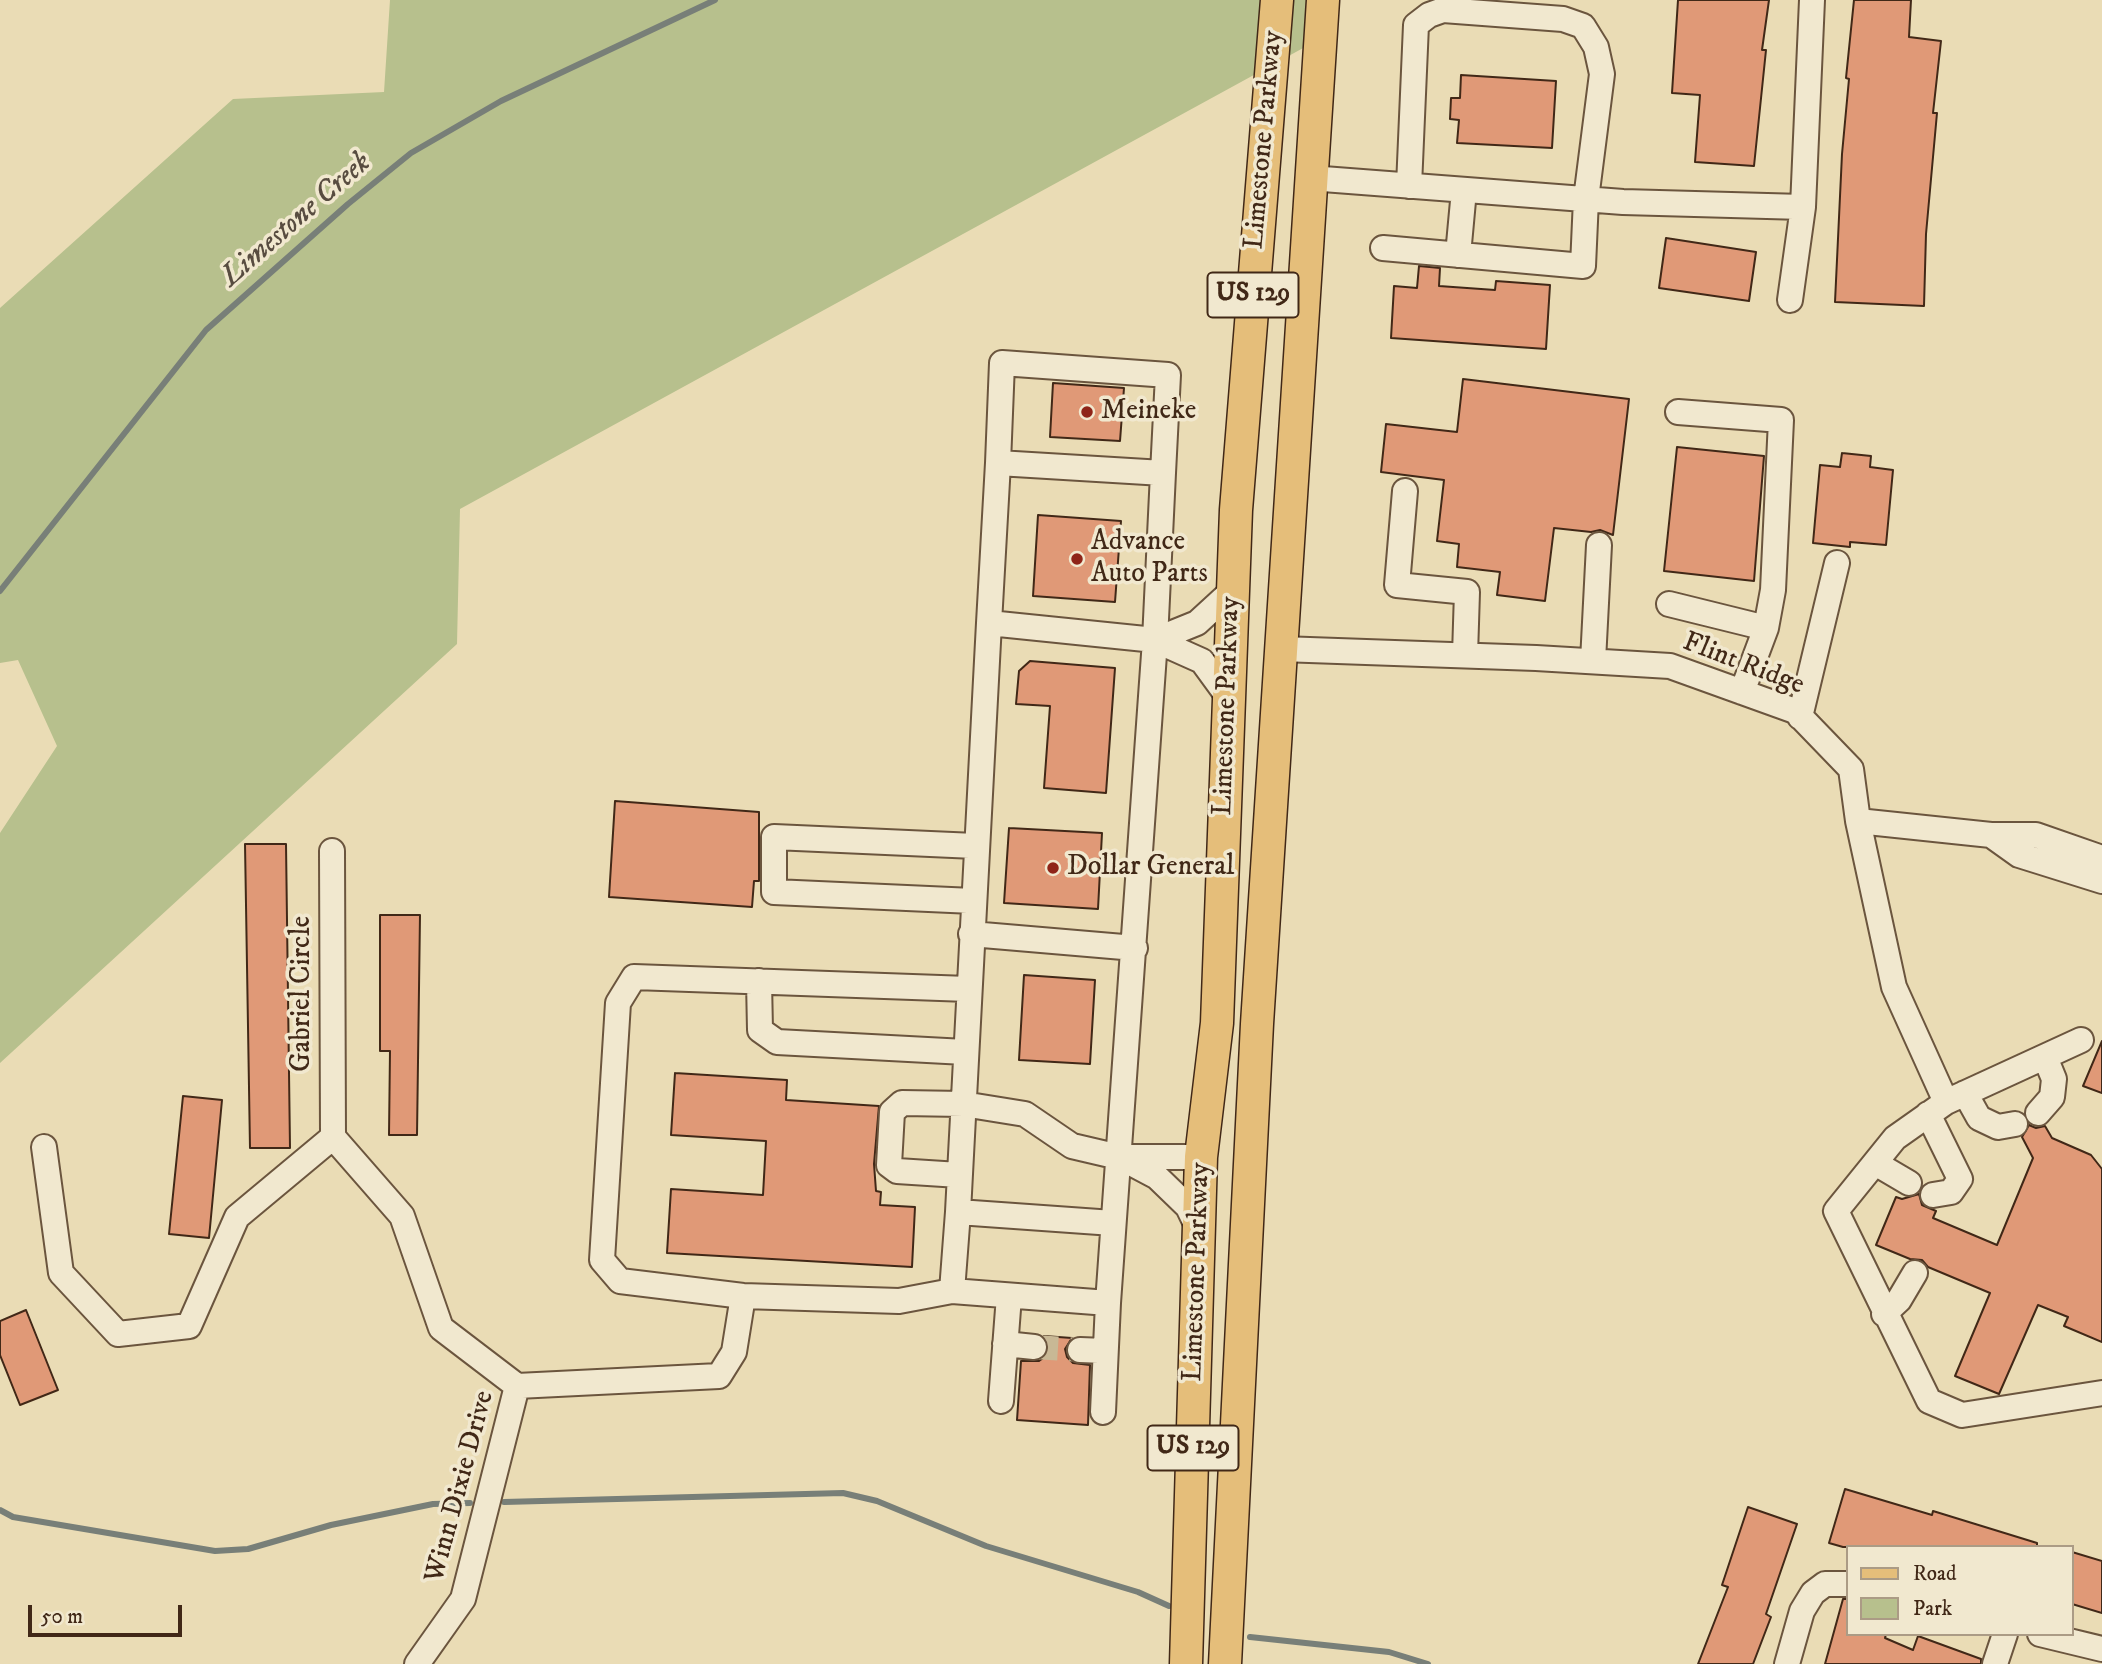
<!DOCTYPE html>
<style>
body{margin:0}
#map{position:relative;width:2102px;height:1664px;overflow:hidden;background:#eadcb5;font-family:"IM FELL DW Pica",serif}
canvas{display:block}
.legend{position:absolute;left:1846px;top:1545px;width:228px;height:91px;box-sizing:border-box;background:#f1e8cf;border:2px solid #ab9b85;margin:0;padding:9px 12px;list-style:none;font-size:21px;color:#412817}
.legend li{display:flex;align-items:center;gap:14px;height:35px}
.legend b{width:35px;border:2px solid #ab9b85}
.scale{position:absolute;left:28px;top:1605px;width:154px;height:32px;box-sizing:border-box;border:4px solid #412817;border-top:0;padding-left:9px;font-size:21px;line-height:24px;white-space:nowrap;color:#412817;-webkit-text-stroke:5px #f1e8cf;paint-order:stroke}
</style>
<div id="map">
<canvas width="2102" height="1664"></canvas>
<ul class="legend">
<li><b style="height:9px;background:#e5be7a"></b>Road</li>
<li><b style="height:19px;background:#b7c08d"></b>Park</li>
</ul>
<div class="scale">50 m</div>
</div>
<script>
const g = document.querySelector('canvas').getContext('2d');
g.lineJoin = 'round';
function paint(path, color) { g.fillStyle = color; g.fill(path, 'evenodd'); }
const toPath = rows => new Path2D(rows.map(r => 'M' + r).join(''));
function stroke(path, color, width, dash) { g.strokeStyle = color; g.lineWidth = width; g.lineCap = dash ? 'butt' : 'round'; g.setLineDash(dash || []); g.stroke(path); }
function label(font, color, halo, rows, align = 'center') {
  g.font = font + ' "IM FELL DW Pica",serif'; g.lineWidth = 7; g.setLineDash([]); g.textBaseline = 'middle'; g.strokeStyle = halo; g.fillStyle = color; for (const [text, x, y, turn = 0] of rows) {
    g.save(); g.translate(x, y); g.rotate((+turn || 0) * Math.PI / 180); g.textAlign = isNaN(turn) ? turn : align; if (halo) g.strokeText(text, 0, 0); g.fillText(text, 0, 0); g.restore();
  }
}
paint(toPath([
 [390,0,1319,0,1316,41,460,509,457,644,0,1063,0,833,57,746,18,660,0,663,0,308,233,99,384,92]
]), '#b7c08d');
stroke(toPath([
 [0,591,206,330,348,204,411,153,501,101,715,0],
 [504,1502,843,1493,877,1501,986,1546,1138,1592,1169,1606],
 [0,1510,13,1517,215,1551,248,1549,331,1525,433,1504,470,1503],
 [1250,1637,1389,1652,1428,1664]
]), '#787f78', 6);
const building = toPath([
 [1678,0,1769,0,1762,50,1766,50,1754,166,1695,162,1700,95,1672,93,1678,0],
 [1854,0,1911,0,1909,37,1941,41,1933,113,1937,113,1926,234,1924,306,1835,302,1842,154,1849,79,1846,78,1854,0],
 [1461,75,1556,81,1552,148,1457,143,1459,120,1450,119,1451,98,1460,98,1461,75],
 [1666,238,1756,252,1749,301,1659,288,1666,238],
 [1419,266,1440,268,1439,286,1495,290,1496,281,1550,285,1546,349,1391,338,1394,286,1417,288,1419,266],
 [1463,379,1629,399,1613,535,1600,530,1591,532,1554,528,1545,601,1497,595,1500,572,1457,567,1459,544,1437,541,1444,480,1381,472,1386,424,1457,432,1463,379],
 [1053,383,1124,388,1120,441,1050,437,1053,383],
 [1677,447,1764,456,1754,581,1664,571,1677,447],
 [1842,453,1871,456,1870,467,1893,470,1886,545,1850,542,1850,547,1813,543,1820,465,1840,467,1842,453],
 [1038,515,1121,521,1115,602,1033,596,1038,515],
 [1030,661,1115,668,1106,793,1044,788,1050,706,1016,704,1019,671,1030,661],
 [615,801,759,812,759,881,754,881,752,907,609,897,615,801],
 [1009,828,1102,833,1098,909,1004,903,1009,828],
 [245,844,286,844,290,1148,250,1148,245,844],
 [380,915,420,915,417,1135,389,1135,390,1051,380,1051,380,915],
 [1024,975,1095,980,1090,1064,1019,1060,1024,975],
 [2102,1041,2102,1093,2083,1086,2102,1041],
 [675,1073,787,1080,786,1100,879,1106,874,1164,876,1191,881,1192,880,1205,915,1207,912,1267,667,1253,671,1189,763,1195,766,1141,671,1135,675,1073],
 [183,1096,222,1100,209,1238,169,1234,183,1096],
 [2029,1125,2036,1128,2045,1126,2052,1138,2091,1155,2102,1169,2102,1342,2064,1326,2068,1317,2038,1305,1999,1394,1955,1376,1990,1293,1928,1267,1922,1260,1910,1259,1876,1245,1896,1197,1902,1199,1919,1194,1922,1205,1936,1211,1933,1218,1997,1245,2033,1158,2022,1137,2029,1125],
 [26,1310,58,1390,20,1405,0,1355,0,1321,26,1310],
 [1044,1336,1072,1338,1065,1349,1067,1357,1073,1363,1090,1365,1088,1425,1017,1420,1021,1361,1039,1361,1046,1356,1049,1348,1044,1336],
 [1845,1489,1932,1515,1933,1511,2037,1543,2037,1547,1843,1547,1829,1543,1845,1489],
 [1748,1507,1797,1524,1766,1614,1771,1617,1753,1664,1698,1664,1728,1587,1722,1585,1748,1507],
 [2072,1552,2102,1561,2102,1613,2072,1604,2072,1552],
 [1843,1599,1848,1599,1848,1634,1886,1634,1885,1638,1913,1650,1918,1636,1981,1659,1981,1664,1825,1664,1843,1599]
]);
paint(building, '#e09977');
stroke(building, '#412817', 2);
stroke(toPath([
 [1034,1347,1080,1350]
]), '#c8b895', 24, [24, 12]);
const minor = toPath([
 [1310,178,1623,202,1803,207],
 [1383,248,1583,266,1586,199,1602,74,1596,47,1583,26,1563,19,1443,10,1429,15,1416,25,1409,186],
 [1458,255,1464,190],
 [1790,300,1803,207,1812,0],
 [1678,412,1781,420,1773,590,1766,628,1742,692],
 [998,463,1002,363,1168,375,1163,473],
 [1405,491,1397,585,1467,592,1465,655],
 [1669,604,1766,628],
 [1155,640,1197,623,1233,590],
 [1281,649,1536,658,1670,666,1795,711,1851,769,1858,821,1991,835,2036,835,2102,858],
 [1593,661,1599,545],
 [1800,717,1837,563],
 [1858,821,1894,987,1946,1102,1895,1138,1836,1211,1929,1401,1962,1415,2102,1393],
 [1991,835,2019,855,2102,881],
 [332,851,333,1137,402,1216,441,1328,517,1386],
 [973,901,774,892,774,837,975,846],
 [971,934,1135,948],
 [759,981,760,1030,777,1042,965,1052],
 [968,989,634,977,618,1003,602,1260,620,1281,743,1296,899,1301,952,1291,1108,1303,1155,640,1163,473,998,463,989,623],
 [1965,1093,1979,1118,1998,1127,2015,1124],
 [1946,1102,2081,1040],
 [2038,1113,2052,1097,2054,1079,2045,1057],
 [1928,1114,1960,1179,1951,1192,1933,1195],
 [44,1147,61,1273,118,1334,189,1326,237,1217,333,1137],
 [1123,1159,1157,1177,1188,1207,1199,1230],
 [1875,1163,1909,1183],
 [959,1175,897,1171,889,1165,892,1112,902,1103,963,1104,1025,1114,1072,1146,1119,1157,1201,1157],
 [958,1212,989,623,1155,640,1202,661,1229,698],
 [952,1291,958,1212,1113,1223],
 [1884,1314,1899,1300,1915,1273],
 [1005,1344,1034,1347],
 [1080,1350,1105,1351],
 [517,1386,719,1376,734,1352,743,1296],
 [1001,1401,1009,1296],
 [1103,1412,1108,1303],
 [2040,1634,2102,1649],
 [417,1664,463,1599,517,1386],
 [1787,1664,1802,1611,1813,1593,1825,1584,1848,1584],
 [1995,1664,2005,1634]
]);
const major = toPath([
 [1186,1664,1201,1157,1217,1023,1236,510,1277,0],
 [1225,1664,1257,1024,1323,0]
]);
stroke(minor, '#6b553e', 28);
stroke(major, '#412817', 35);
stroke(minor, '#f1e8cf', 24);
stroke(major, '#e5be7a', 32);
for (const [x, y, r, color] of [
 [1087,412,7,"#8f2418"],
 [1077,559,7,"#8f2418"],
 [1053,868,7,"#8f2418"]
]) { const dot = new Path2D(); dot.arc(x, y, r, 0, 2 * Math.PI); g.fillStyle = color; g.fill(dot); stroke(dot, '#f1e8cf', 2.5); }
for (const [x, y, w] of [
 [1253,295,91],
 [1193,1448,91]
]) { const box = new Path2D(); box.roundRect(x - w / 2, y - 22.5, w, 45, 5); g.fillStyle = '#f1e8cf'; g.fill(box); stroke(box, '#412817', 2); }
label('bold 26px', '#412817', null, [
 ["US 129",1253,295],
 ["US 129",1193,1448]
]);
label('28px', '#412817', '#f1e8cf', [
 ["Limestone Parkway",1265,140,-85],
 ["Flint Ridge",1743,665,21],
 ["Limestone Parkway",1228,706,-88],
 ["Gabriel Circle",303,994,-90],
 ["Limestone Parkway",1198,1272,-88],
 ["Winn Dixie Drive",461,1487,-75]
]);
label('28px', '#412817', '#f1e8cf', [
 ["Meineke",1101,412],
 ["Advance",1091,543],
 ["Auto Parts",1091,575],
 ["Dollar General",1067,868]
], 'left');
label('italic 30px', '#584c40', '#f1e8cf', [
 ["Limestone Creek",297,221,-41]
]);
</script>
